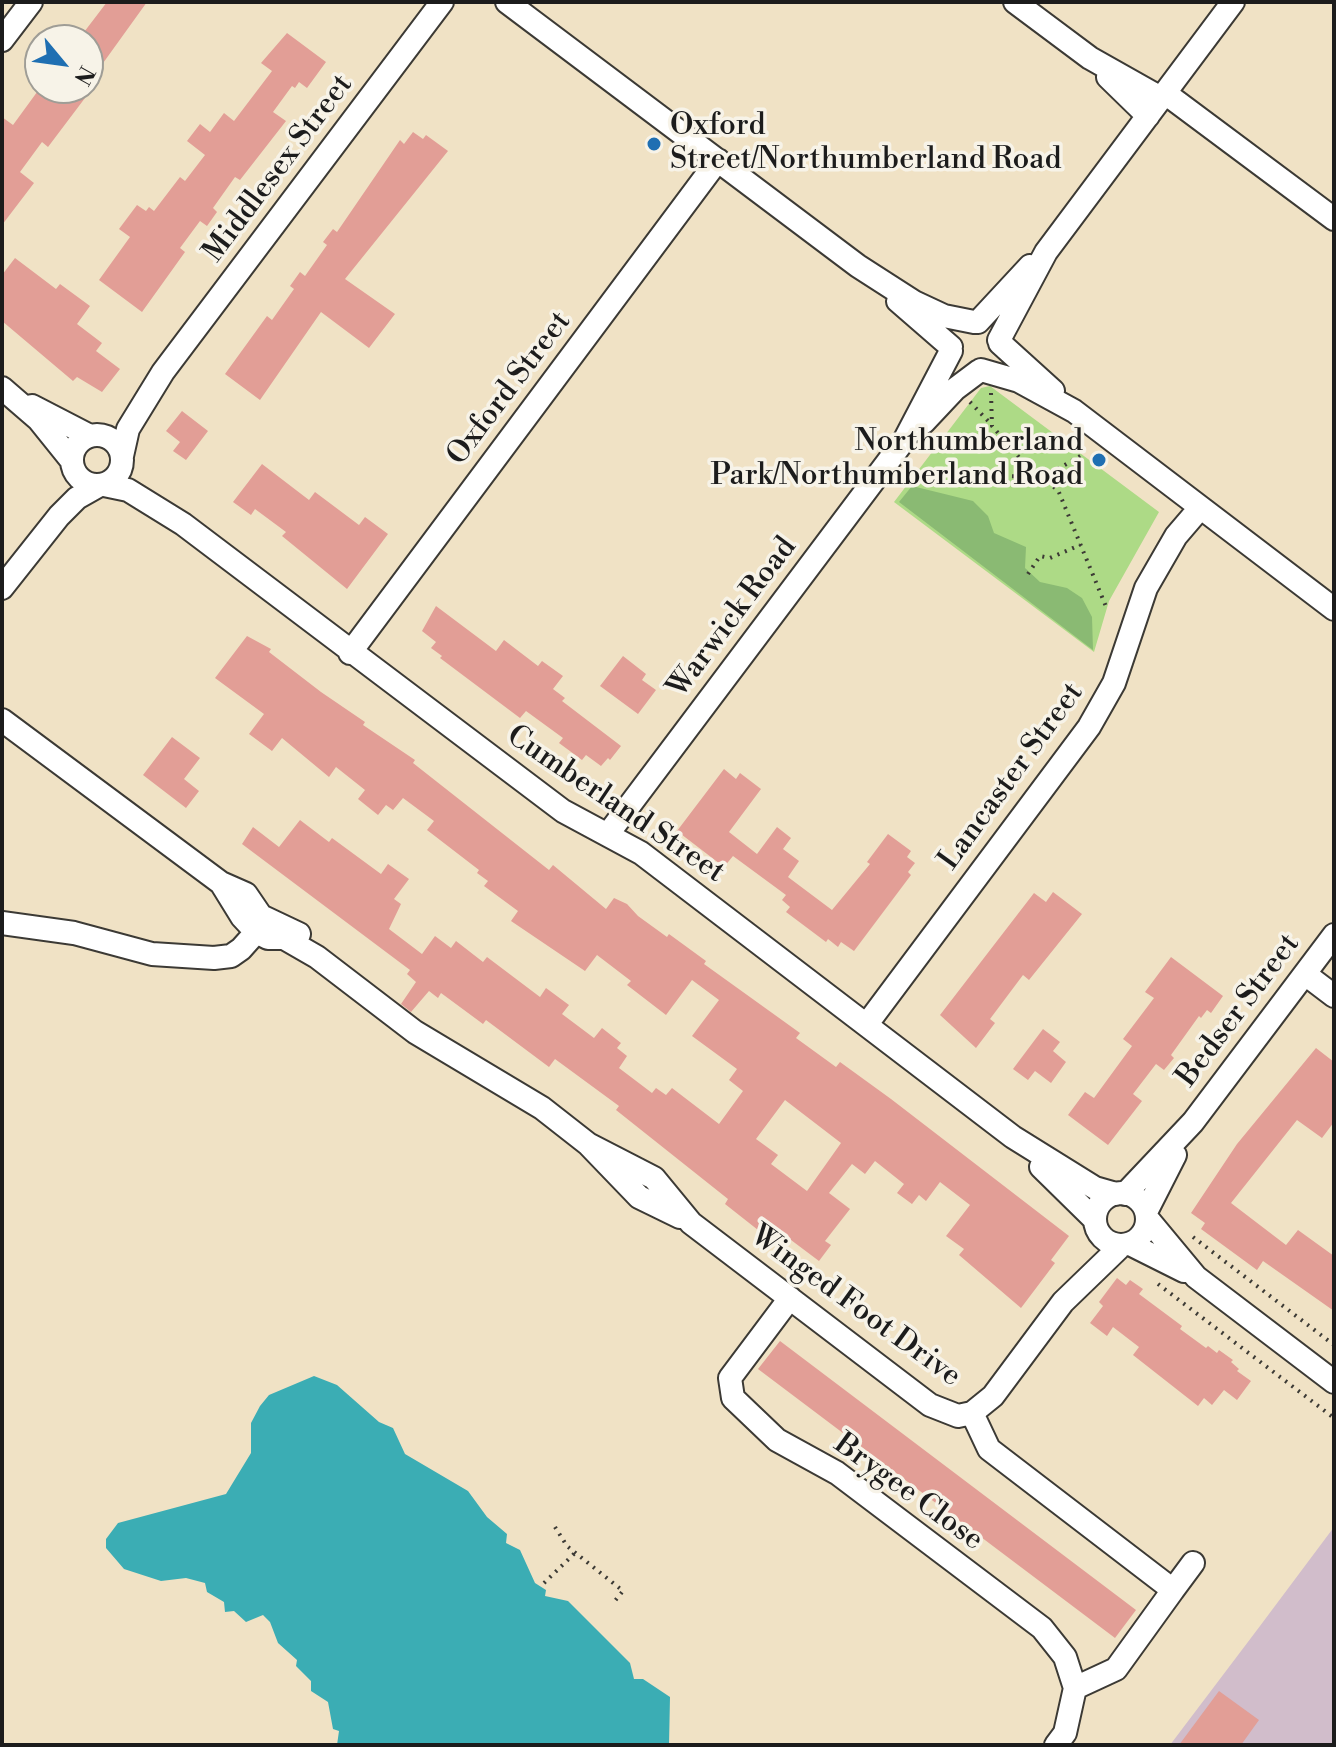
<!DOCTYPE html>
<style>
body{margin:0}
#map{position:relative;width:1336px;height:1747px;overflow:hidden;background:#f0e2c5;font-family:"Libre Bodoni",serif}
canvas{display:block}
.frame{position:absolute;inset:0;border:4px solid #1c1c1c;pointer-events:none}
.north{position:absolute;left:24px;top:24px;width:80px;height:80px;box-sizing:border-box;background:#f7f3e8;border:2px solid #9f9d96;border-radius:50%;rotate:119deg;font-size:22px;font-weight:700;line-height:32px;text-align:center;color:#1c1c1c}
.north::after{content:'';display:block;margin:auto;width:28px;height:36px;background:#1f6fb2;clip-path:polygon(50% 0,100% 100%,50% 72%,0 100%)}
</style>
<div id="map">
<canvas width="1336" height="1747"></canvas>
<div class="frame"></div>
<div class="north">N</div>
</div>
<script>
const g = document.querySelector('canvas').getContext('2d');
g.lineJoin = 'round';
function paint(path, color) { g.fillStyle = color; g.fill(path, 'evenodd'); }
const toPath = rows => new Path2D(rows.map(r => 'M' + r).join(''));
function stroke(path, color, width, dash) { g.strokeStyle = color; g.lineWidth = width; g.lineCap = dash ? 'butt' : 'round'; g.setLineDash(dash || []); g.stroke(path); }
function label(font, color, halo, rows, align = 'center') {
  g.font = font + ' "Libre Bodoni",serif'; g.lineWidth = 7; g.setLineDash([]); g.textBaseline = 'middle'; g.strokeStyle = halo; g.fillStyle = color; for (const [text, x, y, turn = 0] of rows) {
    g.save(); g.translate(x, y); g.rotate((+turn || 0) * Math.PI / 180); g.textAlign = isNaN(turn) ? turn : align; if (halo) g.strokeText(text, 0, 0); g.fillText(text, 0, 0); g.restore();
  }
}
paint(toPath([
 [1334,1527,1334,1745,1170,1745,1260,1626]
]), '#d1bdcb');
paint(toPath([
 [990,386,1159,512,1109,601,1094,652,894,502,981,388]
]), '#adda86');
paint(toPath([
 [912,486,973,501,988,516,994,533,1026,547,1025,568,1040,582,1067,588,1082,598,1092,617,1093,650,899,502]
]), '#8aba73');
paint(toPath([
 [314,1376,337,1385,379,1422,393,1428,405,1454,468,1491,487,1517,507,1534,506,1543,520,1550,535,1583,546,1590,545,1596,568,1601,630,1663,634,1679,643,1679,670,1697,669,1745,337,1745,339,1731,333,1729,328,1702,311,1691,311,1681,296,1666,297,1660,278,1643,270,1622,263,1615,246,1622,234,1611,225,1612,224,1602,207,1592,205,1583,186,1578,161,1581,124,1569,106,1548,106,1539,118,1523,226,1494,251,1453,251,1423,260,1406,269,1395]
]), '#3badb4');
paint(toPath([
 [107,2,147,2,88,84,88,40,78,40],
 [287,33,326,62,307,88,299,82,295,88,292,86,273,112,286,121,240,180,235,177,213,208,217,212,207,226,200,221,180,248,185,252,142,312,99,280,130,237,119,229,137,205,146,211,149,207,154,211,180,177,185,181,205,155,187,141,200,124,210,132,224,113,234,121,272,71,261,63],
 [40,88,85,88,80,95,85,98,48,147,42,142,20,172,34,183,2,225,2,117,13,125],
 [413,132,423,139,426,135,448,151,345,279,395,314,369,348,321,312,260,400,225,374,267,316,272,320,294,289,290,286,300,272,305,276,327,245,323,242,333,229,337,232,400,140,404,144],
 [15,258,56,289,60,284,90,306,77,324,102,343,96,351,120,369,102,392,77,377,73,381,2,321,2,275],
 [182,411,208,431,186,460,173,451,180,442,166,431],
 [262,464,309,500,315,492,359,525,365,517,388,534,347,589,282,536,286,532,255,509,251,515,233,502],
 [436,606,496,651,504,640,538,666,542,661,563,676,553,689,565,698,562,701,621,746,610,760,608,758,601,766,586,755,582,760,559,743,563,738,526,711,520,718,440,658,442,656,431,648,436,642,422,631],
 [247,636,271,649,269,652,321,692,365,722,363,725,415,760,413,763,549,870,553,865,606,909,614,898,627,904,638,916,667,937,669,934,706,961,704,964,800,1033,796,1038,836,1067,840,1062,891,1099,1069,1236,1051,1260,1055,1263,1021,1308,959,1255,964,1249,946,1236,970,1205,940,1182,926,1201,919,1195,912,1204,897,1193,904,1184,875,1161,865,1174,852,1164,829,1193,850,1209,825,1241,831,1245,819,1261,775,1228,772,1232,763,1225,758,1230,725,1204,728,1199,616,1110,619,1106,555,1059,549,1067,486,1020,483,1024,441,993,438,998,429,991,411,1012,401,1004,416,982,407,974,410,970,242,844,253,827,279,847,300,820,329,842,332,838,381,874,388,864,409,879,394,899,401,904,389,929,422,954,435,936,451,948,456,941,483,962,487,957,540,997,546,988,569,1005,562,1014,594,1038,602,1028,621,1043,617,1048,627,1056,619,1068,652,1093,656,1088,666,1095,672,1088,719,1124,743,1091,729,1080,737,1069,692,1036,719,1000,692,980,666,1015,627,985,631,981,597,955,585,971,511,921,518,911,484,886,488,881,477,873,479,870,427,830,434,821,403,798,393,810,386,805,378,815,358,799,365,790,336,767,329,777,282,738,272,751,249,734,264,714,215,678],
 [785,1100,841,1143,807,1191,771,1164,778,1155,756,1139],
 [623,656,646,674,642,680,656,690,638,714,600,686],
 [172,737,200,758,184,779,199,791,186,808,143,775],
 [724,769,736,779,740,773,761,789,729,832,757,854,777,827,791,838,783,849,799,861,788,877,832,910,870,864,867,862,888,834,911,851,907,857,915,863,908,872,911,875,854,951,841,942,838,947,828,939,826,942,786,912,790,907,782,900,786,895,733,856,724,867,677,831],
 [1053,892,1082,914,1029,980,1023,975,990,1019,995,1023,976,1048,940,1015,1034,893,1046,902],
 [1171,957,1223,996,1211,1013,1207,1010,1201,1018,1199,1016,1171,1055,1174,1058,1164,1070,1156,1064,1133,1094,1142,1101,1108,1145,1068,1115,1085,1092,1094,1098,1132,1046,1123,1039,1154,998,1145,992],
 [1043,1029,1060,1042,1053,1051,1066,1062,1051,1083,1035,1071,1028,1080,1013,1069],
 [1316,1048,1334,1062,1334,1122,1322,1138,1297,1120,1231,1203,1286,1245,1298,1230,1334,1256,1334,1311,1263,1261,1257,1270,1201,1229,1205,1223,1191,1213,1237,1144],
 [1117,1278,1126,1285,1130,1280,1143,1289,1139,1294,1182,1326,1180,1329,1206,1348,1208,1346,1217,1353,1219,1350,1233,1360,1231,1362,1239,1369,1237,1371,1251,1381,1237,1400,1224,1390,1212,1405,1204,1398,1198,1406,1133,1355,1139,1347,1113,1327,1107,1336,1090,1323,1103,1306,1099,1302],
 [780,1341,1136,1610,1115,1638,758,1369],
 [1219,1691,1259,1720,1241,1745,1179,1745]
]), '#e29e96');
const minor = toPath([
 [507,2,858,266,914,302,944,316,974,322],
 [1015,2,1090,58,1161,98],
 [2,40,31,2],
 [1108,77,1148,116],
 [1165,93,1334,219],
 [898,301,951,347],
 [978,322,1030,266],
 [999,340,1046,252,1233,2],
 [1000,343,1053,391],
 [981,370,1019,381,1074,411,1334,609],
 [2,388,39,420,72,461],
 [32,406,90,436],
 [924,422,955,389,979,371],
 '72 460a25 25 0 1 1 50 0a25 25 0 1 1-50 0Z',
 [122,456,128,429,163,372,442,2],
 [104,485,128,490,183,524,563,811,641,853,1013,1137,1095,1188,1116,1194],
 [2,588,59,516,77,498,100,485],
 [350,653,718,160],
 [2,720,221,883,246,894,261,916,299,934],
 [608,834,905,439,951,351],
 [221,883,242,917,256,932,268,938,284,938,317,957,415,1032,542,1108,588,1144,639,1197,680,1217],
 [2,923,74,933,152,954,214,958,231,956,241,949,266,921],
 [1305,974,1334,996],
 [867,1024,1089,727,1114,683,1146,588,1176,536,1200,508],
 [588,1144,654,1178,691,1223,930,1405,958,1416,972,1413,993,1396,1063,1302,1122,1245],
 [1041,1167,1095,1220],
 '1095 1219a26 26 0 1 1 52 0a26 26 0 1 1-52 0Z',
 [1125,1194,1193,1122,1334,935],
 [1146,1212,1175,1155],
 [1147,1218,1196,1277,1334,1382],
 [1130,1244,1184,1271],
 [790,1298,730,1378,733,1398,777,1440,837,1473,1042,1628,1065,1657,1075,1688,1065,1733,1056,1745],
 [972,1413,989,1449,1173,1590,1193,1563],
 [1075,1688,1116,1669,1173,1590]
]);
stroke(minor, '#3c3a35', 26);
stroke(toPath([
 [991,393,992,426,1031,471,1058,490,1107,609],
 [970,402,991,424],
 [916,474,1044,477,1082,455],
 [1028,574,1040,556,1050,558,1080,545],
 [1193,1237,1334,1345],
 [1158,1284,1334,1418],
 [555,1527,567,1546,623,1591,614,1602],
 [544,1583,577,1551]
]), '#3c3a35', 4, [2, 6]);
stroke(minor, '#fff', 22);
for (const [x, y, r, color] of [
 [654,144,8,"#1f6fb2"],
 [1099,460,8,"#1f6fb2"]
]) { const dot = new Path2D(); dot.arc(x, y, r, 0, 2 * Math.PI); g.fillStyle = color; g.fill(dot); stroke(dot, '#f7f3e8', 3); }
label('30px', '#1c1c1c', '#f7f3e8', [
 ["Oxford",670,127],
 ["Street/Northumberland Road",670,161],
 ["Northumberland",1083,443,"right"],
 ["Park/Northumberland Road",1083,477,"right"]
], 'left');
label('30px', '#1c1c1c', '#f7f3e8', [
 ["Middlesex Street",279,169,-53],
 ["Oxford Street",510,389,-53],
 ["Warwick Road",733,618,-53],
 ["Lancaster Street",1012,777,-54],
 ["Cumberland Street",615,805,34],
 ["Bedser Street",1239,1011,-53],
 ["Winged Foot Drive",855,1307,36],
 ["Brygee Close",908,1493,36]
]);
</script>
